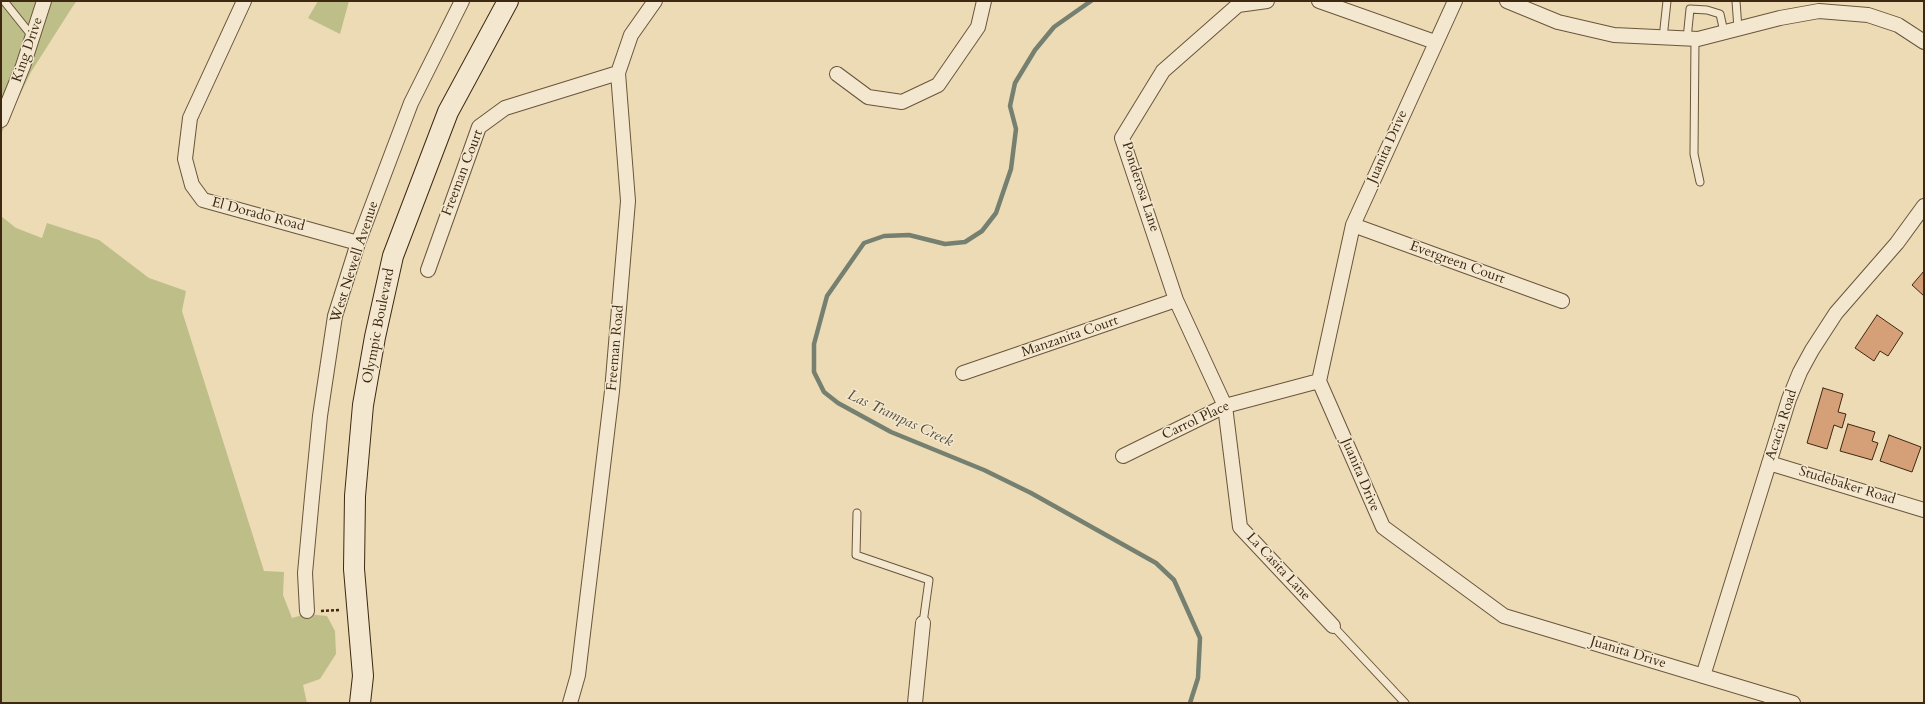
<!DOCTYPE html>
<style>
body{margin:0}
#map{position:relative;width:1925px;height:704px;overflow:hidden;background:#ecdbb5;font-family:Cardo,serif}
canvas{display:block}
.frame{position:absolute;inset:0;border:2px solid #3e2812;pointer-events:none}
</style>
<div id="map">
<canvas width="1925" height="704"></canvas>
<div class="frame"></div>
</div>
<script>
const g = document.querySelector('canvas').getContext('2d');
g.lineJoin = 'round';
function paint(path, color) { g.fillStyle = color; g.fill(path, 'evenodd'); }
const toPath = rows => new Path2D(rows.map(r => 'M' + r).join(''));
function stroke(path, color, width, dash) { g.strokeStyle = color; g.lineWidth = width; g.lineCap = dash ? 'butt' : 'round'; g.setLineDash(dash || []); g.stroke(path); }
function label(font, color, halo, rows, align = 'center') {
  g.font = font + ' Cardo,serif'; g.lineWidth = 3; g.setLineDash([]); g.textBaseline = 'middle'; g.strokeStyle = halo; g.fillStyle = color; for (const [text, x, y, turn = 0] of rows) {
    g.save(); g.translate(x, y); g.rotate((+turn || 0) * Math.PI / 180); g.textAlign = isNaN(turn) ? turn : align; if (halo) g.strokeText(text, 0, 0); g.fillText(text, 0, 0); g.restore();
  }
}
paint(toPath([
 [1,1,77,1,73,6,31,72,1,134],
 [318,1,349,1,340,34,308,18],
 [1,216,16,228,42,238,47,223,99,240,149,278,186,291,182,311,264,571,284,572,283,595,292,618,306,614,327,616,335,631,336,654,320,679,303,685,307,703,1,703]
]), '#bebe89');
stroke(toPath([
 [1091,1,1054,27,1035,50,1015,83,1010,106,1016,129,1011,169,996,213,982,231,965,242,945,244,909,235,884,236,864,243,827,296,814,344,814,372,824,392,838,403,891,432,984,470,1031,493,1156,563,1174,580,1200,638,1198,678,1190,703]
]), '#758070', 4.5);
const building = toPath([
 [1924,271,1924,296,1912,285,1924,271],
 [1877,315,1903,333,1888,356,1880,351,1874,361,1855,348,1877,315],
 [1823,388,1843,394,1838,412,1846,414,1842,428,1834,425,1827,449,1807,443,1823,388],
 [1848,424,1875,432,1872,441,1878,443,1872,460,1840,451,1848,424],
 [1889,435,1921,447,1912,472,1880,461,1889,435]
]);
paint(building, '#d59f78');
stroke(building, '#3e2812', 1);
const service = toPath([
 [4,1,32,36],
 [1736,1,1738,29],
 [1663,38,1667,1],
 [1687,39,1690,9,1707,10,1720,14,1724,32],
 [1695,39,1694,154,1700,182],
 [857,513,856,555,929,580,923,623],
 [1333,626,1405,703]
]);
const minor = toPath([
 [244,1,190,118,185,159,192,185,203,200,358,243],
 [1267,1,1238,5,1163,71,1122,138,1176,300,1225,406,1240,527,1333,626],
 [1319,1,1435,42],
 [1455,1,1353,225,1319,381,1383,527,1504,616,1793,703],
 [1507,1,1558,22,1614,35,1698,39,1780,18,1819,11,1868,15,1898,25,1924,42],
 [837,74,868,97,902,102,938,85,978,27,984,1],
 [1,120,23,66,44,1],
 [1353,225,1562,301],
 [428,270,479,127,505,108,618,73],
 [963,373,1176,300],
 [1123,456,1225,406,1319,381],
 [1769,463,1924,510],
 [307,611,305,573,312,497,320,416,335,316,358,243,411,103,462,1],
 [1703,676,1789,399,1800,372,1812,350,1836,313,1897,243,1924,206],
 [570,703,578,675,612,391,628,201,618,73,631,35,655,1],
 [915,703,923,623]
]);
const secondary = toPath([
 [360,703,363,676,354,569,355,496,363,405,375,337,393,256,448,112,508,1]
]);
stroke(service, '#6a553b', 9);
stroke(minor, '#6a553b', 16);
stroke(secondary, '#3e2812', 22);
stroke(toPath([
 [321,611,339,610]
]), '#3e2812', 2.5, [3, 2]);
stroke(service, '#f3e8cf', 7);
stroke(minor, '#f3e8cf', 14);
stroke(secondary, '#f3e8cf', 20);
label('14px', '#3e2812', '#f3e8cf', [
 ["King Drive",28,50,-71],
 ["Juanita Drive",1388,147,-66],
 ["Freeman Court",463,173,-69],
 ["Ponderosa Lane",1140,187,72],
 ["El Dorado Road",258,215,15],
 ["West Newell Avenue",355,262,-72],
 ["Evergreen Court",1457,263,20],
 ["Olympic Boulevard",379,326,-79],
 ["Manzanita Court",1070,337,-19],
 ["Freeman Road",616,348,-85],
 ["Carrol Place",1196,421,-25],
 ["Acacia Road",1782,425,-72],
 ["Juanita Drive",1360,475,67],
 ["Studebaker Road",1847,486,17],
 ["La Casita Lane",1278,567,47],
 ["Juanita Drive",1628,653,17]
]);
label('italic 15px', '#554d39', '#f3e8cf', [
 ["Las Trampas Creek",900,419,25]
]);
</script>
